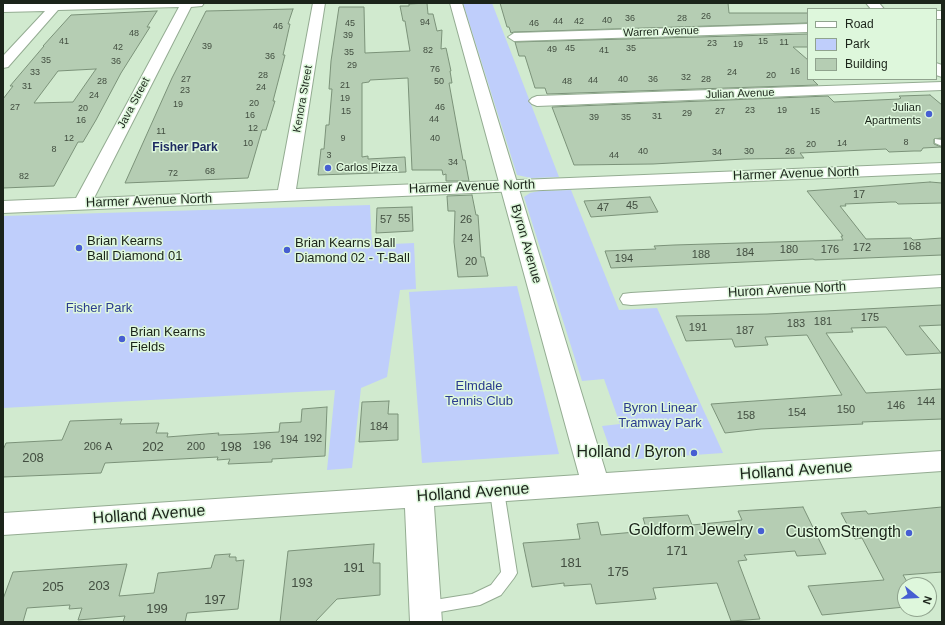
<!DOCTYPE html>
<style>
body{margin:0}
#map{position:relative;width:945px;height:625px;overflow:hidden;background:#d1eacf;font-family:Arial,sans-serif}
canvas{display:block}
.frame{position:absolute;inset:0;border:4px solid #1b241a;pointer-events:none}
.legend{position:absolute;left:807px;top:8px;width:130px;height:72px;box-sizing:border-box;background:#def7dc;border:1px solid #90a38e;margin:0;padding:5px 7px;list-style:none;font-size:12px;color:#1b241a}
.legend li{display:flex;align-items:center;gap:8px;height:20px}
.legend b{width:20px;border:1px solid #90a38e}
.north{position:absolute;left:897px;top:577px;width:40px;height:40px;box-sizing:border-box;background:#def7dc;border:1px solid #90a38e;border-radius:50%;rotate:108deg;font-size:11px;font-weight:700;line-height:16px;text-align:center;color:#1b241a}
.north::after{content:'';display:block;margin:auto;width:14px;height:18px;background:#465ed2;clip-path:polygon(50% 0,100% 100%,50% 72%,0 100%)}
</style>
<div id="map">
<canvas width="945" height="625"></canvas>
<div class="frame"></div>
<ul class="legend">
<li><b style="height:5px;background:#fff"></b>Road</li>
<li><b style="height:11px;background:#bfcefb"></b>Park</li>
<li><b style="height:11px;background:#b5cdb3"></b>Building</li>
</ul>
<div class="north">N</div>
</div>
<script>
const g = document.querySelector('canvas').getContext('2d');
g.lineJoin = 'round';
function paint(path, color) { g.fillStyle = color; g.fill(path, 'evenodd'); }
const toPath = rows => new Path2D(rows.map(r => 'M' + r).join(''));
function stroke(path, color, width, dash) { g.strokeStyle = color; g.lineWidth = width; g.lineCap = dash ? 'butt' : 'round'; g.setLineDash(dash || []); g.stroke(path); }
function label(font, color, halo, rows, align = 'center') {
  g.font = font + ' Arial,sans-serif'; g.lineWidth = 3; g.setLineDash([]); g.textBaseline = 'middle'; g.strokeStyle = halo; g.fillStyle = color; for (const [text, x, y, turn = 0] of rows) {
    g.save(); g.translate(x, y); g.rotate((+turn || 0) * Math.PI / 180); g.textAlign = isNaN(turn) ? turn : align; if (halo) g.strokeText(text, 0, 0); g.fillText(text, 0, 0); g.restore();
  }
}
paint(toPath([
 [463,3,492,3,559,177,531,178,517,175],
 [571,190,619,310,657,308,723,453,636,459,620,456,610,449,602,426,620,424,604,379,582,381,524,197,530,193,539,191],
 [370,205,372,245,414,243,416,289,400,290,387,377,361,388,352,468,327,470,335,390,3,408,3,216],
 [517,286,559,454,422,463,409,292]
]), '#bfcefb');
const building = toPath([
 [427,3,428,14,433,14,437,31,442,30,441,49,446,48,451,71,450,71,452,83,449,83,463,160,465,160,469,181,446,181,446,174,443,175,442,170,412,170,408,78,370,80,369,82,362,83,362,157,368,156,368,159,405,157,406,172,318,175,321,149,324,149,326,125,329,125,332,89,329,89,331,61,339,7,364,7,365,53,410,51,405,21,403,21,400,6,409,6,409,4,427,3],
 [500,3,728,3,729,13,808,13,808,23,514,32,511,33,509,27,507,27,500,3],
 [293,9,288,24,290,24,283,55,285,55,273,101,275,101,266,130,262,130,248,178,125,183,172,78,206,11,293,9],
 [157,11,147,27,150,27,121,73,96,120,83,142,78,142,54,186,3,188,3,99,13,86,10,86,44,46,43,46,71,15,157,11],
 [96,69,73,102,34,103,58,71,96,69],
 [808,34,808,47,793,47,808,60,808,79,812,79,818,85,547,94,545,88,535,88,525,56,519,56,515,42,808,34],
 [930,95,942,105,942,138,934,139,934,144,941,147,923,148,921,151,914,151,889,152,886,149,800,153,804,158,744,159,653,164,574,165,552,107,828,96,834,102,899,99,901,98,899,96,930,95],
 [930,182,942,183,942,203,898,204,896,202,891,202,845,204,846,206,840,206,866,239,911,238,913,240,942,238,942,255,815,260,813,259,611,268,605,251,656,249,654,246,674,245,843,240,841,236,843,236,807,191,930,182],
 [472,195,476,215,478,215,481,257,484,257,488,276,458,277,454,242,455,211,448,211,447,196,472,195],
 [650,197,658,212,591,217,584,201,650,197],
 [412,207,413,231,376,233,377,208,412,207],
 [942,305,942,325,919,326,941,353,906,355,886,327,851,328,853,332,826,333,866,393,942,389,942,419,862,422,863,424,761,429,725,433,711,404,842,395,807,335,765,337,768,345,735,347,732,339,686,341,676,316,767,314,942,305],
 [389,401,388,414,398,414,398,440,359,442,362,402,389,401],
 [327,407,325,456,272,459,272,462,228,464,230,459,217,460,218,457,105,463,101,473,3,477,3,450,6,443,62,440,70,421,122,419,120,424,159,423,156,433,168,433,167,437,219,433,218,435,244,434,279,432,280,423,301,422,302,409,327,407],
 [803,507,826,554,797,556,795,551,744,555,747,560,738,561,760,619,731,621,717,583,653,588,656,599,596,604,591,584,564,586,564,583,532,587,523,543,580,539,577,524,598,522,601,535,647,531,643,518,688,515,692,525,742,520,738,511,803,507],
 [942,507,942,572,903,575,909,585,905,585,905,607,822,615,808,586,884,580,862,538,855,539,841,513,866,511,868,514,942,507],
 [374,544,373,563,380,563,380,595,337,599,315,622,280,622,288,551,374,544],
 [230,554,229,557,236,557,236,561,244,560,238,609,187,613,185,622,123,622,125,616,78,620,82,608,69,609,70,605,27,608,23,622,3,622,3,599,13,572,127,564,119,596,154,593,158,573,211,568,215,555,230,554]
]);
paint(building, '#b5cdb3');
stroke(building, '#7b9279', 1);
const service = toPath([
 [935,139,942,140,942,146,935,143,935,139],
 [497,486,502,487,504,491,517,573,514,578,501,595,480,605,428,614,422,612,420,607,422,602,472,594,491,585,501,572,490,491,492,487,497,486]
]);
const minor = toPath([
 [51,3,204,3,202,6,191,7,94,198,278,190,313,3,325,3,296,189,942,163,942,173,3,213,3,201,76,198,179,7,58,10,8,67,3,68,3,56,45,11,3,12,3,4,51,3],
 [936,11,942,11,942,19,936,19,936,11],
 [808,24,808,32,514,41,508,37,514,33,808,24],
 [942,82,942,90,537,106,532,104,529,101,532,98,537,96,942,82],
 [942,275,942,287,631,305,623,304,620,299,623,294,631,293,942,275]
]);
const tertiary = toPath([
 [450,3,462,3,606,473,942,451,942,471,434,506,442,622,410,622,405,508,3,535,3,513,579,475,450,3]
]);
const secondary = toPath([
 [866,3,879,3,884,9,871,9,866,3],
 [936,63,942,65,942,77,936,75,936,63]
]);
stroke(service, '#94ac92', 2);
stroke(minor, '#94ac92', 2);
stroke(tertiary, '#94ac92', 2);
stroke(secondary, '#94ac92', 2);
paint(service, '#fff');
paint(minor, '#fff');
paint(tertiary, '#fff');
paint(secondary, '#fff');
for (const [x, y, r, color] of [
 [929,114,4,"#465ed2"],
 [328,168,4,"#465ed2"],
 [79,248,4,"#465ed2"],
 [287,250,4,"#465ed2"],
 [122,339,4,"#465ed2"],
 [694,453,4,"#465ed2"],
 [761,531,4,"#465ed2"],
 [909,533,4,"#465ed2"]
]) { const dot = new Path2D(); dot.arc(x, y, r, 0, 2 * Math.PI); g.fillStyle = color; g.fill(dot); stroke(dot, '#def7dc', 1.5); }
label('9px', '#424e40', null, [
 ["26",706,17],
 ["36",630,19],
 ["28",682,19],
 ["40",607,21],
 ["44",558,22],
 ["42",579,22],
 ["94",425,23],
 ["45",350,24],
 ["46",534,24],
 ["46",278,27],
 ["48",134,34],
 ["39",348,36],
 ["41",64,42],
 ["15",763,42],
 ["11",784,43],
 ["23",712,44],
 ["19",738,45],
 ["39",207,47],
 ["42",118,48],
 ["45",570,49],
 ["35",631,49],
 ["49",552,50],
 ["82",428,51],
 ["41",604,51],
 ["35",349,53],
 ["36",270,57],
 ["35",46,61],
 ["36",116,62],
 ["29",352,66],
 ["76",435,70],
 ["16",795,72],
 ["33",35,73],
 ["24",732,73],
 ["28",263,76],
 ["20",771,76],
 ["32",686,78],
 ["27",186,80],
 ["40",623,80],
 ["36",653,80],
 ["28",706,80],
 ["44",593,81],
 ["28",102,82],
 ["50",439,82],
 ["48",567,82],
 ["21",345,86],
 ["31",27,87],
 ["24",261,88],
 ["23",185,91],
 ["24",94,96],
 ["19",345,99],
 ["20",254,104],
 ["19",178,105],
 ["27",15,108],
 ["46",440,108],
 ["20",83,109],
 ["23",750,111],
 ["19",782,111],
 ["15",346,112],
 ["27",720,112],
 ["15",815,112],
 ["29",687,114],
 ["16",250,116],
 ["31",657,117],
 ["39",594,118],
 ["35",626,118],
 ["44",434,120],
 ["16",81,121],
 ["12",253,129],
 ["11",161,132],
 ["12",69,139],
 ["9",343,139],
 ["40",435,139],
 ["8",906,143],
 ["10",248,144],
 ["14",842,144],
 ["20",811,145],
 ["8",54,150],
 ["40",643,152],
 ["30",749,152],
 ["26",790,152],
 ["34",717,153],
 ["3",329,156],
 ["44",614,156],
 ["34",453,163],
 ["68",210,172],
 ["72",173,174],
 ["82",24,177]
]);
label('11px', '#1b241a', '#def7dc', [
 ["Warren Avenue",661,32,-2],
 ["Julian Avenue",740,94,-2],
 ["Kenora Street",303,99,-80],
 ["Java Street",134,103,-62]
]);
label('11px', '#1b241a', '#def7dc', [
 ["Julian",921,108],
 ["Apartments",921,121],
 ["Carlos Pizza",336,168,"left"]
], 'right');
label('11px', '#424e40', null, [
 ["17",859,195],
 ["45",632,206],
 ["47",603,208],
 ["55",404,219],
 ["57",386,220],
 ["26",466,220],
 ["24",467,239],
 ["168",912,247],
 ["172",862,248],
 ["180",789,250],
 ["176",830,250],
 ["184",745,253],
 ["188",701,255],
 ["194",624,259],
 ["20",471,262],
 ["175",870,318],
 ["181",823,322],
 ["183",796,324],
 ["191",698,328],
 ["187",745,331],
 ["144",926,402],
 ["146",896,406],
 ["150",846,410],
 ["154",797,413],
 ["158",746,416],
 ["184",379,427],
 ["192",313,439],
 ["194",289,440],
 ["196",262,446],
 ["206 A",98,447],
 ["200",196,447]
]);
label('bold 12px', '#1d2a61', '#def7dc', [
 ["Fisher Park",185,148]
]);
label('13px', '#1b241a', '#def7dc', [
 ["Harmer Avenue North",796,174,-2],
 ["Harmer Avenue North",472,187,-2],
 ["Harmer Avenue North",149,201,-2],
 ["Byron Avenue",526,244,74],
 ["Huron Avenue North",787,290,-3]
]);
label('13px', '#1b241a', '#def7dc', [
 ["Brian Kearns",87,241],
 ["Ball Diamond 01",87,256],
 ["Brian Kearns Ball",295,243],
 ["Diamond 02 - T-Ball",295,258],
 ["Brian Kearns",130,332],
 ["Fields",130,347]
], 'left');
label('13px', '#2a3b8f', '#def7dc', [
 ["Fisher Park",99,308],
 ["Elmdale",479,386],
 ["Tennis Club",479,401],
 ["Byron Linear",660,408],
 ["Tramway Park",660,423]
]);
label('13px', '#424e40', null, [
 ["202",153,447],
 ["198",231,447],
 ["208",33,458],
 ["171",677,551],
 ["181",571,563],
 ["191",354,568],
 ["175",618,572],
 ["193",302,583],
 ["203",99,586],
 ["205",53,587],
 ["197",215,600],
 ["199",157,609]
]);
label('16px', '#1b241a', '#def7dc', [
 ["Holland / Byron",686,453],
 ["Goldform Jewelry",753,531],
 ["CustomStrength",901,533]
], 'right');
label('16px', '#1b241a', '#def7dc', [
 ["Holland Avenue",796,471,-4],
 ["Holland Avenue",473,493,-4],
 ["Holland Avenue",149,515,-4]
]);
</script>
